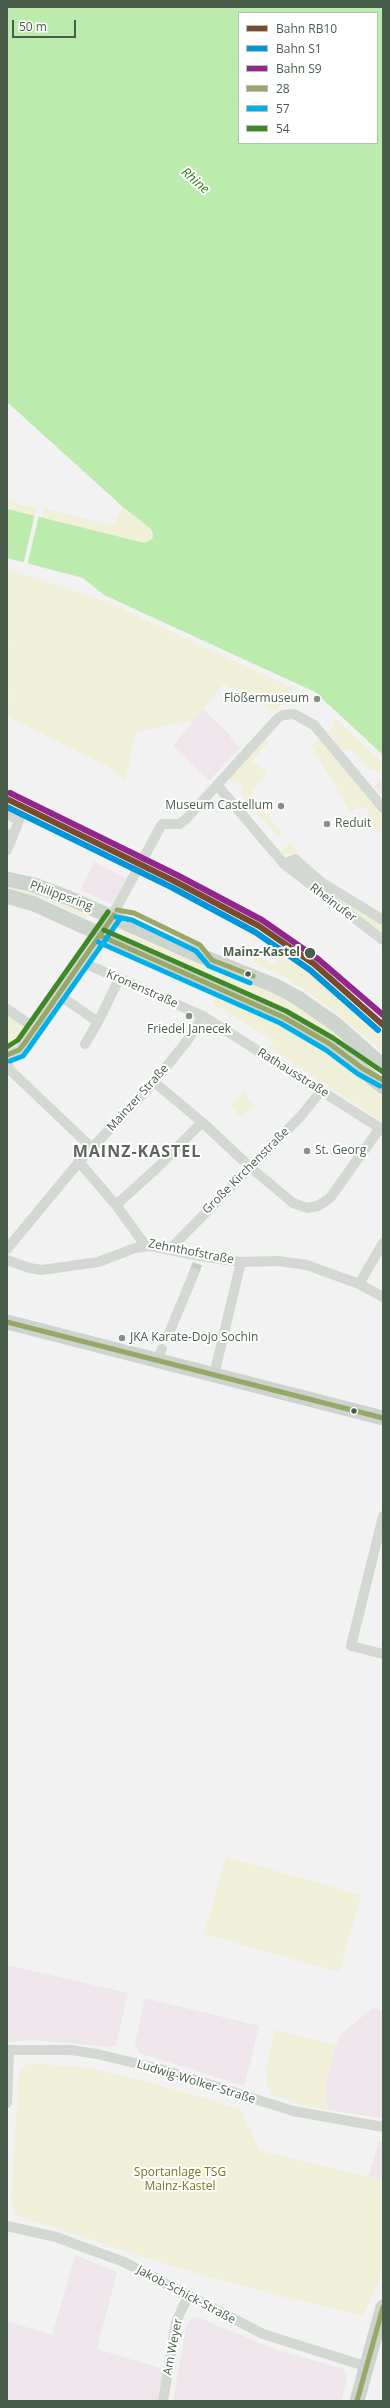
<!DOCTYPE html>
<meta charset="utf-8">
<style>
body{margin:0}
#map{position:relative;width:390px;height:2408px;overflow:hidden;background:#f2f2f2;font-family:"Open Sans",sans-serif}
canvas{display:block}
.frame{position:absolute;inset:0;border:8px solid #495e4a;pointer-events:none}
.legend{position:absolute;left:238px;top:12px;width:140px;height:132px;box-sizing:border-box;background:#fff;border:1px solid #b6bfb7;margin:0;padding:5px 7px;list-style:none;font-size:12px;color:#495e4a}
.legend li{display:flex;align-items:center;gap:8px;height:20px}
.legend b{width:20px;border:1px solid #b6bfb7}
.scale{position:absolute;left:12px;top:20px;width:64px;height:18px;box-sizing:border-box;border:2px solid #495e4a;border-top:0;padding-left:5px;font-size:12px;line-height:14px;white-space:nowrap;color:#495e4a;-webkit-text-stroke:3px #fff;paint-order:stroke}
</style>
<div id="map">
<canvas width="390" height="2408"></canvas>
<div class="frame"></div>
<ul class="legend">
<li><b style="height:5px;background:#7a4b2a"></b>Bahn RB10</li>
<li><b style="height:5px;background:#0095da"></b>Bahn S1</li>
<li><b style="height:5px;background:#91268f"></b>Bahn S9</li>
<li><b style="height:5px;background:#99a769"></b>28</li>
<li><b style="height:5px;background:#00b0eb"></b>57</li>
<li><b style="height:5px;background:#3f8827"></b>54</li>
</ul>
<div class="scale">50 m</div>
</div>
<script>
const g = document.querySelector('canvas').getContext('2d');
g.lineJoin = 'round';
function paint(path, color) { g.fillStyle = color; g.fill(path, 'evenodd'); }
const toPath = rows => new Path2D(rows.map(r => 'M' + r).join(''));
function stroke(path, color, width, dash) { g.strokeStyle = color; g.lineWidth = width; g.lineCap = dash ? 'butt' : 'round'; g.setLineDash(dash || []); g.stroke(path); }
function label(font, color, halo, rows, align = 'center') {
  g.font = font + ' "Open Sans",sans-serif'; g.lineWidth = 4; g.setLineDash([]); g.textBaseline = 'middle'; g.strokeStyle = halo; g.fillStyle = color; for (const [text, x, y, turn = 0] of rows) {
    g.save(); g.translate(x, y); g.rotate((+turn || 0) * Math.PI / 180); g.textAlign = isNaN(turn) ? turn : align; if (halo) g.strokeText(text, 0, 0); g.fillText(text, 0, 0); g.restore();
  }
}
paint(toPath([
 [203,709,231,736,230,737,240,748,209,781,173,746],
 [94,862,126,878,112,904,80,890],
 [7,1965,128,1993,116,2045,110,2047,32,2040,7,2042],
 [145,1998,259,2026,244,2086,139,2053,135,2043],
 [372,2008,383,2011,383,2118,328,2110,325,2086,339,2036],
 [379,2141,383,2142,383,2180,369,2176],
 [75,2255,117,2272,97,2349,163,2369,158,2401,7,2401,7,2321,52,2335],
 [197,2317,277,2350,344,2369,347,2378,342,2401,173,2401,186,2326,192,2318]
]), '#eee6eb');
paint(toPath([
 [7,499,22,505,37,506,35,516,7,509],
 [123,507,151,529,152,539,150,542,145,543,41,518,43,508,112,526],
 [7,569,109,603,293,688,276,711,224,684,194,720,136,732,125,780,108,767,11,718,7,714,9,695,7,686,7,648,11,645,7,643],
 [335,718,383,763,383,773,367,768,352,750,342,750,328,732,334,725],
 [264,738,269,742,252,761,267,773,253,790,252,795,282,833,278,837,239,792,244,788,237,780,233,784,229,779],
 [319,739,383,816,383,834,365,822,369,815,366,808,357,807,351,813,311,745],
 [290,843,299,853,283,854,281,851],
 [293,864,383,925,383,935,297,872],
 [7,883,11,883,88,913,85,918,45,899,7,889],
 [124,931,178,956,218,969,214,980,120,939],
 [256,956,274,965,280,956,308,971,383,1037,383,1051,330,1008,285,977,253,962],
 [223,971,257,983,306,1009,350,1046,286,1009,219,982],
 [215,998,278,1024,338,1060,383,1098,383,1122,269,1048,274,1041,213,1004],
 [11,1014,29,1027,14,1045,7,1048,7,1018],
 [243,1092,247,1094,246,1096,254,1107,240,1117,231,1105],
 [226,1857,361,1895,339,1972,204,1934],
 [275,2030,336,2045,325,2086,328,2110,303,2105,270,2094,272,2089,267,2087,267,2072,265,2071],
 [30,2063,90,2068,152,2083,240,2109,260,2151,383,2180,383,2271,363,2316,276,2295,175,2267,16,2215,11,2201,19,2073,25,2065]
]), '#f0efd7');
paint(toPath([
 [382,778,383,778,383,795,374,787]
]), '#f0e7ed');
paint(toPath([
 [7,7,383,7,383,755,315,692,104,595,83,578,7,558,7,509,145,543,152,539,153,535,151,529,123,507,7,402],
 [239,13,377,13,377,143,239,143]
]), '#bcecad');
paint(toPath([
 [35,514,39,515,27,566,23,565]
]), '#f2f2f2');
stroke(toPath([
 [194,1273,198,1262]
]), '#c8cdc8', 10, [10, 5]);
stroke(toPath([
 [217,785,284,864,383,940],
 [7,814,19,820,13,836],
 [7,834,13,836,7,850],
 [284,864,295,859,321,882,383,920],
 [82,962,203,1016,383,1130],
 [59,995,98,1022,119,979],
 [7,1009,35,1028],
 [85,1044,98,1022],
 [7,1055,19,1050,24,1044,101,936,162,824,180,824,187,818,278,718,283,715,294,714,314,725,383,808],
 [7,1060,9,1069,92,1148],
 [154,1082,202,1122,250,1167,293,1203,307,1208,318,1206,330,1198,380,1128],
 [79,1162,116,1205,145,1245],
 [116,1205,158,1167,202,1122],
 [7,1249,79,1162,154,1082,187,1041,203,1016],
 [169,1250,301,1116,321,1091],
 [7,1260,29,1268,42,1270,98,1262,135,1248,150,1246,200,1256,241,1262,278,1261,307,1265,359,1284,383,1297],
 [359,1284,383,1243],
 [167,1338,194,1273],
 [157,1360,162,1349],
 [214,1375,241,1262],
 [383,1516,351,1646,383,1654],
 [7,2050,71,2050,97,2054,164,2070,293,2111,383,2127],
 [7,2103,9,2050],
 [7,2226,56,2237,124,2262,263,2334,365,2366],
 [163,2401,176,2322,188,2296]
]), '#d3d8d3', 10);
stroke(toPath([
 [7,879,34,885,69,898,186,950,276,986,298,998,338,1026,383,1066],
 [7,896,34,904,283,1017,330,1044,383,1087],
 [7,1322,383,1418],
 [357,2401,383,2307]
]), '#cdd3cd', 15);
stroke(toPath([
 [117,910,134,913,200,945,212,960,253,976],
 [101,936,283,1017,330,1044,362,1068,383,1080],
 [7,1055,19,1050,24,1044,114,915],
 [7,1322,383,1418],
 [357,2401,383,2307]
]), '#99a769', 5);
stroke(toPath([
 [116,917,132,920,196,951,209,966,250,983],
 [98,942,280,1023,326,1050,358,1074,380,1086],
 [10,1061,23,1056,29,1048,120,919]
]), '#00b0eb', 5);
stroke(toPath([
 [104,930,286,1011,333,1038,383,1072],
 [7,1047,18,1040,108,912]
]), '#3f8827', 5);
stroke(toPath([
 [7,799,174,881,259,926,314,964,383,1025]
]), '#7a4b2a', 6);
stroke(toPath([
 [7,807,171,887,255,932,310,970,378,1030]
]), '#0095da', 6);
stroke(toPath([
 [10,793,177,875,262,920,318,959,383,1015]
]), '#91268f', 6);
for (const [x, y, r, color] of [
 [317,699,4,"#849285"],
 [281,806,4,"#849285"],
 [327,824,4,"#849285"],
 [310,953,6,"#495e4a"],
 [248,974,3.5,"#495e4a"],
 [189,1016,4,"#849285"],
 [307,1151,4,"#849285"],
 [122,1338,4,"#849285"],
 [354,1411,3.5,"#495e4a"]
]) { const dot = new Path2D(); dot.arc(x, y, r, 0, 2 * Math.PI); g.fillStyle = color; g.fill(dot); stroke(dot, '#fff', 1.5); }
label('12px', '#495e4a', '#fff', [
 ["Flößermuseum",309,699,"right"],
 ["Museum Castellum",273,806,"right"],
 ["Reduit",335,824],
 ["Friedel Janecek",189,1030,"center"],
 ["St. Georg",315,1151],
 ["JKA Karate-Dojo Sochin",130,1338]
], 'left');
label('12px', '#495e4a', '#fff', [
 ["Philippsring",61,896,20],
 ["Rheinufer",333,903,37],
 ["Kronenstraße",142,989,24],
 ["Rathausstraße",293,1073,32],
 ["Mainzer Straße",138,1098,-48],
 ["Große Kirchenstraße",246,1171,-45],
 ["Zehnthofstraße",191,1252,11],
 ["Ludwig-Wolker-Straße",196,2082,17],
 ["Jakob-Schick-Straße",186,2295,28],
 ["Am Weyer",173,2347,-79]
]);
label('bold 12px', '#495e4a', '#fff', [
 ["Mainz-Kastel",300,953]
], 'right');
label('12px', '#757a1a', '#fff', [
 ["Sportanlage TSG",180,2173],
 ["Mainz-Kastel",180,2187]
]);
label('italic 13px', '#2b8410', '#fff', [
 ["Rhine",195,181,41]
]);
g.letterSpacing = '1px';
label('bold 16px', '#5d665e', '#fff', [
 ["MAINZ-KASTEL",137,1152]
]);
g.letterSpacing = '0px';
</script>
